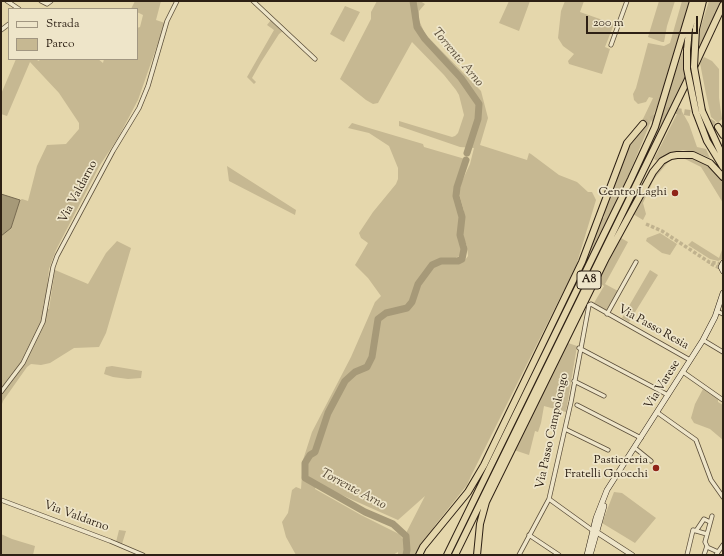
<!DOCTYPE html>
<style>
body{margin:0}
#map{position:relative;width:724px;height:556px;overflow:hidden;background:#e5d7ac;font-family:"Sorts Mill Goudy",serif}
canvas{display:block}
.frame{position:absolute;inset:0;border:2px solid #2d2014;pointer-events:none}
.legend{position:absolute;left:8px;top:8px;width:130px;height:52px;box-sizing:border-box;background:#eee5c9;border:1px solid #a19681;margin:0;padding:5px 7px;list-style:none;font-size:12px;color:#2d2014}
.legend li{display:flex;align-items:center;gap:8px;height:20px}
.legend b{width:20px;border:1px solid #a19681}
.scale{position:absolute;left:586px;top:16px;width:112px;height:18px;box-sizing:border-box;border:2px solid #2d2014;border-top:0;padding-left:5px;font-size:12px;line-height:14px;white-space:nowrap;color:#2d2014;-webkit-text-stroke:3px #eee5c9;paint-order:stroke}
</style>
<div id="map">
<canvas width="724" height="556"></canvas>
<div class="frame"></div>
<ul class="legend">
<li><b style="height:5px;background:#eee5c9"></b>Strada</li>
<li><b style="height:11px;background:#c6b892"></b>Parco</li>
</ul>
<div class="scale">200 m</div>
</div>
<script>
const g = document.querySelector('canvas').getContext('2d');
g.lineJoin = 'round';
function paint(path, color) { g.fillStyle = color; g.fill(path, 'evenodd'); }
const toPath = rows => new Path2D(rows.map(r => 'M' + r).join(''));
function stroke(path, color, width, dash) { g.strokeStyle = color; g.lineWidth = width; g.lineCap = dash ? 'butt' : 'round'; g.setLineDash(dash || []); g.stroke(path); }
function label(font, color, halo, rows, align = 'center') {
  g.font = font + ' "Sorts Mill Goudy",serif'; g.lineWidth = 3.5; g.setLineDash([]); g.textBaseline = 'middle'; g.strokeStyle = halo; g.fillStyle = color; for (const [text, x, y, turn = 0] of rows) {
    g.save(); g.translate(x, y); g.rotate((+turn || 0) * Math.PI / 180); g.textAlign = isNaN(turn) ? turn : align; if (halo) g.strokeText(text, 0, 0); g.fillText(text, 0, 0); g.restore();
  }
}
paint(toPath([
 [135,1,161,1,156,20,165,23,138,100,118,138,100,165,56,250,49,269,46,296,43,306,49,309,55,270,88,284,106,253,117,241,131,248,106,333,99,347,74,348,50,363,41,365,31,364,27,367,3,401,1,407,1,236,11,228,20,200,22,199,28,201,37,166,47,145,66,144,79,129,79,123,59,93,30,62,7,116,1,114,1,94,16,59,37,59,38,61,42,59,98,59,103,63,104,59,137,59,137,28,140,27,143,15,137,12,137,9,131,9],
 [377,1,420,1,425,4,419,11,419,20,425,34,481,91,488,118,480,145,527,160,529,153,531,154,559,175,577,182,588,192,592,192,596,200,576,266,471,476,467,485,436,524,416,555,398,555,398,552,393,555,296,555,286,537,282,522,288,513,292,490,296,487,301,489,303,460,312,432,351,357,375,302,381,296,368,278,355,265,368,243,361,238,359,233,373,212,396,184,398,179,398,168,389,146,369,133,348,128,352,123,423,144,424,147,465,159,453,192,460,215,459,228,457,232,461,244,461,255,452,260,437,260,427,268,418,281,420,283,434,265,442,262,455,263,465,260,468,256,467,246,463,237,464,211,458,190,470,164,474,148,460,147,399,126,399,121,452,137,455,136,458,133,464,115,459,95,456,90,444,75,412,42,378,103,373,104,366,100,340,79,371,19,371,12],
 [317,484,398,520,425,496,403,539,399,534,361,515,315,489],
 [509,1,530,1,519,31,499,23],
 [565,1,584,1,580,12,614,24,605,47,610,49,602,74,569,64,568,61,574,54,563,46,558,38,561,11],
 [659,1,675,1,667,26,664,42,662,42,648,37],
 [682,1,690,1,661,97,624,186,581,274,602,217,604,218,605,210,629,146,644,126,642,121,653,98,649,97,646,102,638,104,634,100,633,94,636,88,648,43,664,46,670,43],
 [709,1,721,1,699,52,699,33],
 [345,6,360,12,344,42,330,34],
 [271,20,283,31,279,34,261,62,252,78,256,82,254,84,247,77,274,30,267,25],
 [683,51,685,51,685,81,637,179,635,178,652,138],
 [704,57,712,61,719,69,719,98,722,119,718,123,711,117,706,94,700,63],
 [680,108,689,124,697,147,706,149,710,158,698,153,683,150,667,154,657,161,654,159],
 [686,155,709,165,717,174,723,183,723,203,701,167,681,157],
 [669,161,654,179,643,203,646,214,643,220,633,214,652,176,665,162],
 [227,166,296,210,295,215,229,181],
 [660,233,677,244,670,255,662,253,646,241,647,238],
 [621,238,628,242,605,284,618,291,607,309,605,310,594,303,604,286,598,282],
 [692,241,719,258,723,247,723,259,718,261,710,259,688,245],
 [650,270,658,275,629,322,622,318],
 [568,343,577,346,566,412,544,406,541,423,538,432,535,431,529,455,514,450],
 [112,366,142,371,141,378,128,379,113,377,104,374,106,367],
 [703,389,718,399,718,402,723,405,723,440,710,429,694,423,691,418,695,404],
 [614,492,622,493,656,518,635,543,602,523],
 [119,530,126,531,122,544,116,542],
 [1,534,12,539,35,546,33,555,1,555]
]), '#c6b892');
const water = toPath([
 [1,194,20,200,11,228,1,236,1,194]
]);
paint(water, '#a69978');
stroke(water, '#766950', 1);
stroke(toPath([
 [413,1,417,27,425,39,461,78,479,104,478,119,467,153],
 [406,555,407,550,406,536,393,524,365,512,305,478,305,463,310,455,315,452,328,413,345,381,355,372,367,367,372,357,378,319,386,313,407,308,412,302,418,284,432,265,441,261,458,261,462,259,464,249,460,235,462,217,456,196,457,187,466,160]
]), '#a69978', 7);
stroke(toPath([
 [646,224,662,231,709,262,722,264],
 [711,264,722,269]
]), '#c0b28e', 3.5, [3.5, 2]);
stroke(toPath([
 [643,124,669,110,698,114,718,127]
]), '#c0b28e', 6, [6, 3]);
const minor = toPath([
 [7,1,19,9],
 [41,1,47,4,51,1],
 [253,1,315,59],
 [1,30,9,24],
 [611,45,627,1],
 [717,311,723,314],
 [607,314,636,262],
 [703,340,723,352],
 [579,348,668,395],
 [683,372,723,400],
 [574,381,604,396],
 [1,392,23,363,43,322,53,267,57,256,113,151,139,108,148,86,167,21,177,1],
 [577,405,641,438],
 [658,413,696,440,711,480,723,497],
 [565,429,608,450],
 [635,448,651,461],
 [549,499,592,530],
 [1,500,110,541,143,555],
 [696,531,704,519,710,522],
 [529,535,559,555],
 [707,547,718,552],
 [519,555,549,499,571,402,589,305,591,304,690,360],
 [687,555,693,530,707,534],
 [704,555,707,546,705,542,712,516],
 [716,555,723,545]
]);
const tertiary = toPath([
 [595,531,632,555]
]);
const secondary = toPath([
 [723,263,721,267,723,271],
 [591,552,604,506],
 [587,555,596,518,607,490,703,340,715,317,723,293]
]);
const motorway = toPath([
 [696,29,703,1],
 [687,50,689,30,698,1],
 [694,67,723,5],
 [702,111,723,157],
 [696,112,707,141,723,167],
 [718,127,723,135],
 [419,555,423,547,468,492,484,465,582,262,627,143,643,124],
 [447,555,631,179,655,127,693,1],
 [455,555,690,75],
 [477,555,480,524,486,502,606,258,653,172,662,161,671,156,677,155,693,155,710,163,723,177]
]);
stroke(minor, '#5b4e3a', 5);
stroke(tertiary, '#5b4e3a', 6);
stroke(secondary, '#2d2014', 6);
stroke(motorway, '#2d2014', 8);
stroke(minor, '#eee5c9', 3.5);
stroke(tertiary, '#eee5c9', 4.5);
stroke(secondary, '#eee5c9', 5);
stroke(motorway, '#e5d7ac', 6);
const motorwayBridge = toPath([
 [696,29,694,67,702,111],
 [687,50,687,69,696,112]
]);
stroke(motorwayBridge, '#2d2014', 8, []);
stroke(motorwayBridge, '#e5d7ac', 6);
for (const [x, y, r, color] of [
 [675,193,4,"#8f2418"],
 [656,468,4,"#8f2418"]
]) { const dot = new Path2D(); dot.arc(x, y, r, 0, 2 * Math.PI); g.fillStyle = color; g.fill(dot); stroke(dot, '#eee5c9', 1.5); }
for (const [x, y, w] of [
 [589,280,24]
]) { const box = new Path2D(); box.roundRect(x - w / 2, y - 9, w, 18, 3); g.fillStyle = '#eee5c9'; g.fill(box); stroke(box, '#2d2014', 1); }
label('bold 11px', '#2d2014', null, [
 ["A8",589,280]
]);
label('12px', '#2d2014', '#eee5c9', [
 ["Via Valdarno",79,192,-62],
 ["Via Passo Resia",653,328,29],
 ["Via Varese",663,385,-58],
 ["Via Passo Campolongo",553,431,-78],
 ["Via Valdarno",76,517,20]
]);
label('12px', '#2d2014', '#eee5c9', [
 ["Centro Laghi",667,193],
 ["Pasticceria",648,461],
 ["Fratelli Gnocchi",648,475]
], 'right');
label('italic 13px', '#574a37', '#eee5c9', [
 ["Torrente Arno",457,58,50],
 ["Torrente Arno",353,490,28]
]);
</script>
